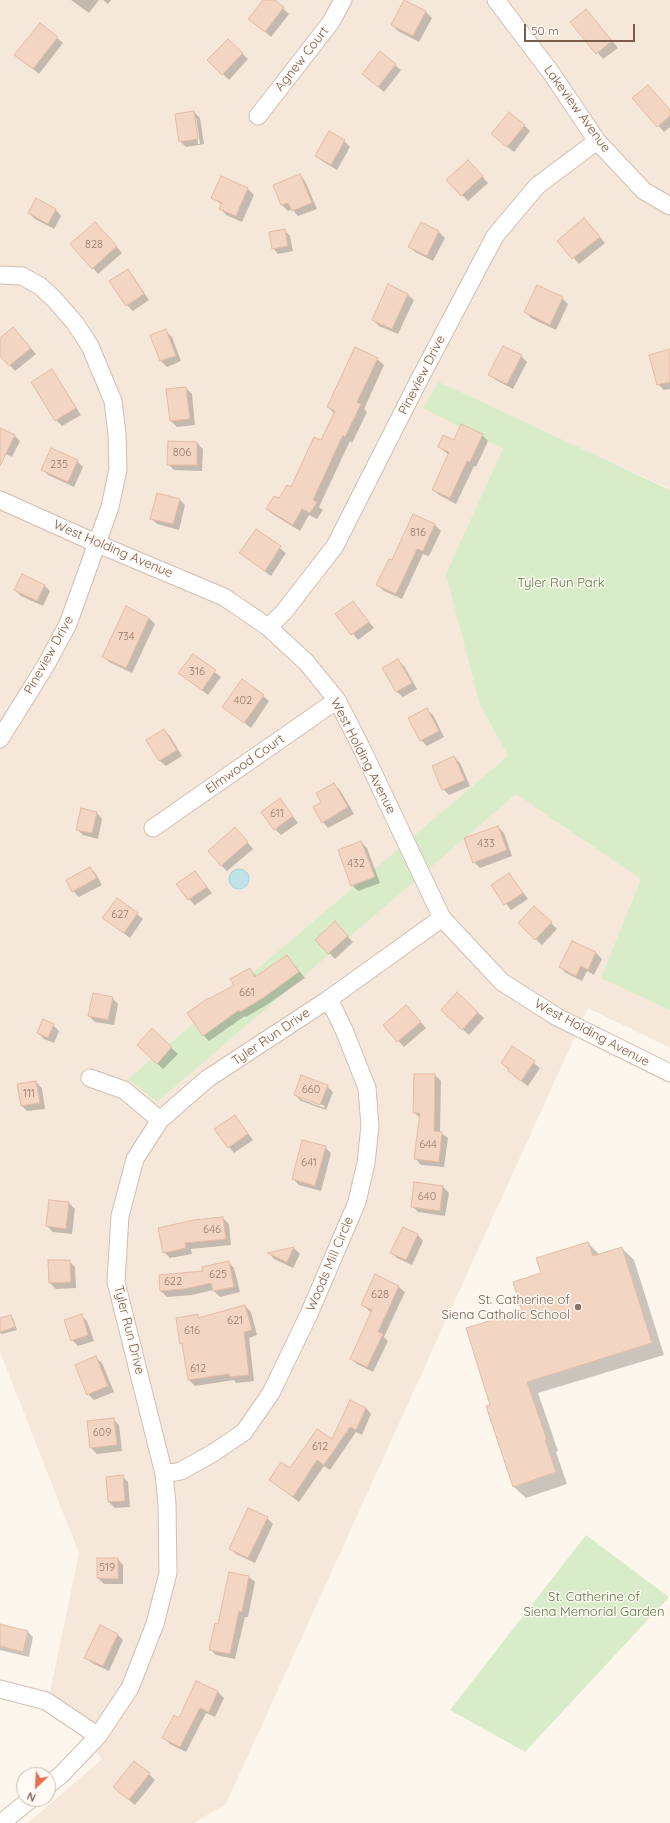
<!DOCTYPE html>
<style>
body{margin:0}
#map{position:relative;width:670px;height:1823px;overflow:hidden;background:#fdf6ec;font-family:Quicksand,sans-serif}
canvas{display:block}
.north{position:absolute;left:16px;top:1767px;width:40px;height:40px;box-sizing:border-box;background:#fffaf3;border:1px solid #cabbb1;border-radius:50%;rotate:205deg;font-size:11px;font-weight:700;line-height:16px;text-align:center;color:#7a5c4d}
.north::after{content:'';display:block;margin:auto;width:14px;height:18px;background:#e76f51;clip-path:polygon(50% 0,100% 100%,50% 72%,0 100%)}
.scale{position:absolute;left:524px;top:24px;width:111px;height:18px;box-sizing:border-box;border:2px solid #7a5c4d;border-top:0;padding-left:5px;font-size:12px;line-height:14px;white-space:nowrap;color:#7a5c4d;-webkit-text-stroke:3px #fffaf3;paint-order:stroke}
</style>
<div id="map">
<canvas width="670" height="1823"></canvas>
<div class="north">N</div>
<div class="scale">50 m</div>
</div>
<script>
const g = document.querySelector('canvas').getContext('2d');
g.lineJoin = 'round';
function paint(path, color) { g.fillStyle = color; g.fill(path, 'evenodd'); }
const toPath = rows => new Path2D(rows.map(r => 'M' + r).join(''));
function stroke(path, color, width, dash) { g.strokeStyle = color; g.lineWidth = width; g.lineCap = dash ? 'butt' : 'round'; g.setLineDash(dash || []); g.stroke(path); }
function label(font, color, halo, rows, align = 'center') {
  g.font = font + ' Quicksand,sans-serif'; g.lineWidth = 3; g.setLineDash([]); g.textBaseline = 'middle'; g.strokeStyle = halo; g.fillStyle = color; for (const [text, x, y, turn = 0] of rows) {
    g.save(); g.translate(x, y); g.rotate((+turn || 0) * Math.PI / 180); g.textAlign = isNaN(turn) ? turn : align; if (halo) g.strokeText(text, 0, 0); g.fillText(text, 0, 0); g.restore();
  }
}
paint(toPath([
 [0,0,670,0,670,489,530,426,480,705,508,756,670,816,670,1048,588,1008,226,1804,194,1823,28,1823,102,1759,50,1692,79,1553,0,1352]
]), '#f5e8da');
paint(toPath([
 [439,382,670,490,670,1010,601,978,641,879,516,794,157,1102,128,1079,508,756,480,705,446,574,503,449,423,408],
 [586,1535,669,1597,525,1752,450,1710]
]), '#d8ecc9');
const water = toPath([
 '229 879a10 10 0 1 1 20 0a10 10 0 1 1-20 0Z'
]);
paint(water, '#bfe3e8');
stroke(water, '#a5d3da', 1);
paint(toPath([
 [71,0,99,0,89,13],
 [103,0,111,0,108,4],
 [265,0,274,0,289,14,271,37,256,24],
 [404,1,426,12,432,18,419,42,398,31,392,25],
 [586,10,618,48,603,59,572,22],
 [57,38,63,43,39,74,16,55],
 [228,40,248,59,229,80,209,60],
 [395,65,401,70,384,92,363,74],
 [648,86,670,110,670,127,664,132,634,98],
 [194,112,200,118,204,144,186,147,180,141],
 [194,118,196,118,200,144,198,144],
 [524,125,530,131,514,152,498,140],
 [344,141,350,147,337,170,322,161,316,156],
 [474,167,488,183,468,201,448,180],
 [300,175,305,181,317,209,298,216,292,209,288,211,282,205,274,186],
 [221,177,248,189,254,195,242,222,226,215,221,209,222,205,213,198],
 [36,199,56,210,61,216,54,229,35,219,29,213],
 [421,223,439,232,445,238,433,261,415,252,409,246],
 [590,225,605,243,579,264,559,241],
 [101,229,122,253,98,274,93,268],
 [284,230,290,236,293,251,278,254,273,248],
 [127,270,133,276,149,300,133,311,127,305],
 [408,295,414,300,398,334,379,326,373,320],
 [562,298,568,304,556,330,531,318,526,312],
 [166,331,172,337,181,361,167,367,161,361,152,336],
 [19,334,36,354,15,371,0,355,0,340],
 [670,352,670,389,664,390,658,384],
 [521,356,527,362,513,389,496,380,490,375],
 [377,359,384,365,364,409,367,412,352,443,350,441,319,507,323,510,317,519,309,515,300,531,274,515,267,509,291,489,322,441,335,414,328,407],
 [51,371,57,377,81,415,62,426,56,420,32,382],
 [186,388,192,394,195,425,177,427,171,421,167,390],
 [0,429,14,435,20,441,12,457,0,451],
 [482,435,488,441,476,467,474,466,456,504,439,495,433,489,449,455,439,447,454,441],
 [197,443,203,449,202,471,174,470,168,464],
 [77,461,83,467,74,487,48,475,42,469],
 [179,499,185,505,179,530,157,524,151,518],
 [414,515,435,525,441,531,429,556,423,554,402,599,384,591,378,585,392,562],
 [256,530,286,553,271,576,240,553],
 [44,585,50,591,43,606,21,596,15,590],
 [353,602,374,628,358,640,337,614],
 [149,618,155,624,132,673,109,662,103,656],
 [193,655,221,677,208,695,180,673],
 [398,660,404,666,417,689,403,697,397,692,383,668],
 [263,696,269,701,251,728,224,707],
 [427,710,433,715,444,737,427,746,421,740],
 [164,730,170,736,182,756,166,766,160,761,147,741],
 [454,757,460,763,470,786,449,795,443,789],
 [334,784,340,790,354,814,328,828,323,822],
 [280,800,298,823,281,835,275,829],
 [97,813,102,819,98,839,83,835,77,829],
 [498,827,504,833,512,856,480,868,474,862],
 [240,834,253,849,227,871,221,865],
 [361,842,367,848,380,883,358,891,352,885],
 [90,868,96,874,102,885,79,897,73,891],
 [195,872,212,893,195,905,189,899],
 [509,874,528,899,511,910,492,885],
 [535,907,557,929,542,945,519,923],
 [137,914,143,919,130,938,104,918],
 [341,929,353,942,335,959,316,940],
 [572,942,596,953,602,959,594,975,587,971,582,981,566,973,560,967],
 [287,956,305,978,268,1004,246,1017,245,1016,209,1041,203,1035,209,1000,235,985,250,969,257,977],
 [457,994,484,1018,469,1035,448,1016],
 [112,998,118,1004,114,1025,95,1022,89,1016],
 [406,1006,426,1028,404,1047,384,1025],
 [53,1025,59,1031,54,1043,44,1039,38,1033],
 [152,1030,178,1054,163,1069,144,1051],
 [513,1047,540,1068,528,1086,515,1077,502,1063],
 [435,1075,441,1081,440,1132,448,1138,444,1167,421,1165,416,1159,420,1118,414,1112],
 [36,1082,42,1088,45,1109,27,1111,21,1105],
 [327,1086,333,1092,326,1110,301,1101,295,1095],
 [301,1097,325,1106,324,1108,301,1099],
 [235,1116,253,1140,234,1153,229,1147],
 [325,1147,331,1153,321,1191,299,1185,293,1179],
 [443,1187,449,1193,445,1216,418,1212,412,1206],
 [50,1201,69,1203,75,1209,72,1234,53,1232,47,1226],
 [223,1218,229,1224,231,1245,191,1249,192,1254,170,1258,164,1252],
 [418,1235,423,1241,412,1265,397,1258,392,1253],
 [588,1243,600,1255,622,1248,634,1260,664,1355,538,1393,558,1451,556,1452,567,1484,526,1498,514,1487,491,1406,523,1311,542,1274],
 [294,1248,300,1254,293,1268,274,1259,269,1253],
 [69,1261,75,1267,76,1288,56,1289,50,1283],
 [228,1262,234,1268,240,1292,220,1297,213,1290,192,1295,167,1297,161,1291],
 [399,1287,405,1292,384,1337,388,1341,373,1372,357,1364,351,1358,372,1313,362,1305],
 [245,1306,251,1312,257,1335,249,1338,254,1381,236,1383,234,1380,195,1386,189,1380,184,1346,181,1343,197,1315,200,1319],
 [81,1315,87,1321,94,1341,78,1346,72,1340],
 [11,1316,13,1318,17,1330,2,1334,0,1333,0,1319],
 [96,1358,102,1363,114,1392,94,1400,88,1394],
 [366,1408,371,1414,362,1435,356,1432,330,1470,324,1466,299,1502,270,1480,290,1469,332,1440],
 [113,1419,119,1425,122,1451,97,1454,91,1448],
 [122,1476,128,1482,130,1507,115,1508,109,1502,107,1478],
 [267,1518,273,1524,255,1563,236,1554,230,1548],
 [118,1559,123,1565,123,1584,104,1584,98,1578],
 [249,1577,255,1582,248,1617,245,1617,235,1659,216,1655,210,1649,219,1625],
 [0,1625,28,1632,33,1637,29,1657,0,1650],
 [117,1634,123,1640,109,1671,92,1663,86,1658],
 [197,1682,218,1692,224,1698,215,1717,206,1713,186,1752,170,1744,164,1738,180,1719],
 [149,1774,155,1780,135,1805,114,1787]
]), '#0003');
const building = toPath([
 [263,0,275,0,284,7,265,32,248,19,263,0],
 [404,0,426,11,413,36,391,25,404,0],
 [586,9,612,41,596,54,570,22,586,9],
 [40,23,58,37,33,69,14,55,40,23],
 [228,39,243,53,222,75,207,60,228,39],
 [380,51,396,64,378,87,362,74,380,51],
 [648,85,670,110,670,116,657,127,632,98,648,85],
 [194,111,198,139,179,142,175,114,194,111],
 [509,112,525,125,507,147,491,134,509,112],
 [329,131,345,140,331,165,315,156,329,131],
 [468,160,483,176,461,196,446,180,468,160],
 [300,174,312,203,292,211,288,203,281,205,273,185,300,174],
 [221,176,248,188,236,216,219,209,222,203,211,198,221,176],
 [36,198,56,209,48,224,28,213,36,198],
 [584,218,600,237,572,259,557,241,584,218],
 [95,222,117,246,92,269,70,244,95,222],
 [421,222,439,231,427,256,408,247,421,222],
 [285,229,288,246,272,249,269,232,285,229],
 [128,269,144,294,126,306,109,281,128,269],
 [388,284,408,294,392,329,372,320,388,284],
 [537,285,563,297,550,325,524,312,537,285],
 [13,327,31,348,9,366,0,356,0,338,13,327],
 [166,329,176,356,160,361,150,335,166,329],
 [503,346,522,355,507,384,488,375,503,346],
 [355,347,378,358,357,402,361,404,345,437,343,435,313,500,317,502,310,513,302,509,293,525,266,509,274,496,279,498,287,485,291,487,314,437,321,440,335,411,327,407,355,347],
 [670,349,670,382,657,385,649,355,670,349],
 [52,369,76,408,55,421,31,382,52,369],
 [186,387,190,419,170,421,166,389,186,387],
 [461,424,483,434,470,462,467,461,450,498,432,490,449,452,438,447,443,435,454,440,461,424],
 [0,428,15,435,0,466,0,428],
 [168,441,197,442,197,465,167,465,168,441],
 [51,448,78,460,68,482,41,470,51,448],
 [157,493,180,499,173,524,150,519,157,493],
 [413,514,435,524,423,551,417,549,396,594,376,585,389,559,392,560,413,514],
 [256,529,281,546,265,571,239,553,256,529],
 [22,574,45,585,37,601,14,590,22,574],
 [353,601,369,622,351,635,335,614,353,601],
 [126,606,149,618,126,668,102,657,126,606],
 [193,654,216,670,202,690,178,673,193,654],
 [398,659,412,683,396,692,382,668,398,659],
 [242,679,264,695,244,723,222,707,242,679],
 [427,708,439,731,420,741,408,718,427,708],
 [164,729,177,750,159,761,146,740,164,729],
 [454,756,465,780,442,790,432,766,454,756],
 [334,783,348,807,322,823,313,807,321,802,316,793,334,783],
 [280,798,293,816,274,830,261,812,280,798],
 [81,808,97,812,92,833,76,830,81,808],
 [498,826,507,850,473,863,464,838,498,826],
 [235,827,248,842,221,866,208,851,235,827],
 [361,841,375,877,351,886,338,850,361,841],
 [90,867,97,878,72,892,66,880,90,867],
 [195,871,207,887,188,900,176,884,195,871],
 [509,873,523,893,504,905,491,885,509,873],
 [117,898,138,913,124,933,102,918,117,898],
 [534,906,552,922,535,940,518,923,534,906],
 [335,921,348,936,328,954,315,940,335,921],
 [572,941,596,952,588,970,581,966,576,976,559,967,572,941],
 [287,955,299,972,263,998,240,1012,239,1010,203,1036,187,1013,208,998,209,999,234,985,230,979,250,968,255,977,287,955],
 [457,992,478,1012,462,1030,441,1010,457,992],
 [93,993,113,997,108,1020,88,1016,93,993],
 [406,1005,421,1022,397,1042,383,1025,406,1005],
 [43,1019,54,1024,48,1038,37,1033,43,1019],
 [152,1028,172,1047,157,1064,137,1045,152,1028],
 [512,1046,535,1061,521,1081,508,1071,509,1069,501,1063,512,1046],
 [414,1074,435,1074,434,1131,442,1132,439,1162,414,1159,420,1113,413,1113,414,1074],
 [301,1075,328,1085,320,1105,294,1095,301,1075],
 [36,1081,40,1103,21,1106,17,1084,36,1081],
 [235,1115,248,1134,228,1148,214,1129,235,1115],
 [302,1140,326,1146,315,1186,292,1179,302,1140],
 [414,1182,443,1186,440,1211,411,1207,414,1182],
 [49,1200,69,1202,66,1229,46,1226,49,1200],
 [223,1217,226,1239,185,1243,186,1248,163,1253,158,1228,194,1220,223,1217],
 [403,1227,418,1234,406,1260,390,1253,403,1227],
 [588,1242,593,1256,622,1247,652,1343,527,1382,547,1440,545,1440,556,1472,513,1487,486,1406,490,1405,466,1328,522,1311,513,1282,541,1273,536,1258,588,1242],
 [294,1247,287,1262,267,1253,294,1247],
 [48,1260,70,1260,71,1282,49,1283,48,1260],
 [229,1261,234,1287,213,1291,211,1283,185,1289,160,1291,159,1275,203,1271,202,1267,229,1261],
 [375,1274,399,1286,378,1332,383,1334,367,1367,350,1359,372,1310,361,1305,375,1274],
 [245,1305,252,1330,244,1332,249,1375,230,1377,229,1374,188,1380,182,1343,180,1344,176,1318,198,1314,198,1318,245,1305],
 [82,1314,88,1335,71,1341,64,1320,82,1314],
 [11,1315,15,1327,0,1332,0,1318,11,1315],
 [96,1356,108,1386,87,1395,75,1365,96,1356],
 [350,1400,366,1408,356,1430,350,1427,324,1465,317,1460,293,1497,269,1480,281,1462,290,1468,317,1429,332,1439,350,1400],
 [114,1418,117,1445,90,1448,87,1421,114,1418],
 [123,1475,125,1501,108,1502,106,1477,123,1475],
 [248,1508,268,1517,248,1558,229,1549,248,1508],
 [97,1558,118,1558,118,1579,97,1578,97,1558],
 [229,1572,249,1576,242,1612,239,1611,230,1654,209,1650,215,1623,218,1624,229,1572],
 [0,1624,28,1631,23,1652,0,1646,0,1624],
 [100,1625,118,1634,103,1666,84,1658,100,1625],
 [196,1681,218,1691,209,1712,200,1708,180,1747,162,1738,174,1715,179,1718,196,1681],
 [134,1761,150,1773,129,1800,113,1787,134,1761]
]);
paint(building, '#f3d5c3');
stroke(building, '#e6bba3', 1);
const minor = toPath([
 [496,0,552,74,597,141,644,191,670,206],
 [258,116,331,22,343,0],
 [0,275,22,276,40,286,54,299,75,323,90,346,113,401,117,434,118,469,110,507,68,624,46,665,0,739],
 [0,500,98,544,224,597,268,627,306,662,337,700,361,747,442,918,502,982,557,1017,670,1073],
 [268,627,283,613,335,546,418,382,495,236,537,186,597,141],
 [153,828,337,700],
 [90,1078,124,1090,160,1120],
 [164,1474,181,1471,213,1453,244,1432,271,1393,309,1314,357,1202,366,1163,370,1126,367,1088,344,1030,329,999],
 [0,1689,46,1701,98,1736],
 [48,1785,61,1775,98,1736,130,1688,155,1624,168,1573,167,1504,164,1474,116,1282,120,1216,135,1159,160,1120,207,1079,329,999,442,918],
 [1,1823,31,1799]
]);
stroke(minor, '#d1beb0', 19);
stroke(minor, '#fff', 17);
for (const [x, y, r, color] of [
 [578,1307,4,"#8d6e63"]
]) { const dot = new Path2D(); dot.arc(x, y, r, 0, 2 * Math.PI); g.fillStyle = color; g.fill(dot); stroke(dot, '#fffaf3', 1.5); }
label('11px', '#987a6a', null, [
 ["828",94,245],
 ["806",182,453],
 ["235",59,465],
 ["816",418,533],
 ["734",126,637],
 ["316",197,672],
 ["402",243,701],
 ["611",277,814],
 ["433",486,844],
 ["432",356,864],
 ["627",120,915],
 ["661",247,993],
 ["660",311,1090],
 ["111",29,1094],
 ["644",428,1145],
 ["641",309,1163],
 ["640",427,1197],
 ["646",212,1230],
 ["625",218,1275],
 ["622",173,1282],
 ["628",380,1295],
 ["621",235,1321],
 ["616",192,1331],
 ["612",198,1369],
 ["609",102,1433],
 ["612",320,1447],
 ["519",107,1568]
]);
label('13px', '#7a5c4d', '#fffaf3', [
 ["Agnew Court",302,59,-52],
 ["Lakeview Avenue",577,109,54],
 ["Pineview Drive",422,375,-63],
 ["West Holding Avenue",113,549,23],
 ["Pineview Drive",49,655,-61],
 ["West Holding Avenue",363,756,63],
 ["Elmwood Court",245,764,-35],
 ["West Holding Avenue",592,1033,28],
 ["Tyler Run Drive",271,1037,-34],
 ["Woods Mill Circle",330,1264,-67],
 ["Tyler Run Drive",129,1330,76]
]);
label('13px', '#537a41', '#fffaf3', [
 ["Tyler Run Park",561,583],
 ["St. Catherine of",594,1597],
 ["Siena Memorial Garden",594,1612]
]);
label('13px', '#785e54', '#fffaf3', [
 ["St. Catherine of",570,1300],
 ["Siena Catholic School",570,1315]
], 'right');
</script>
